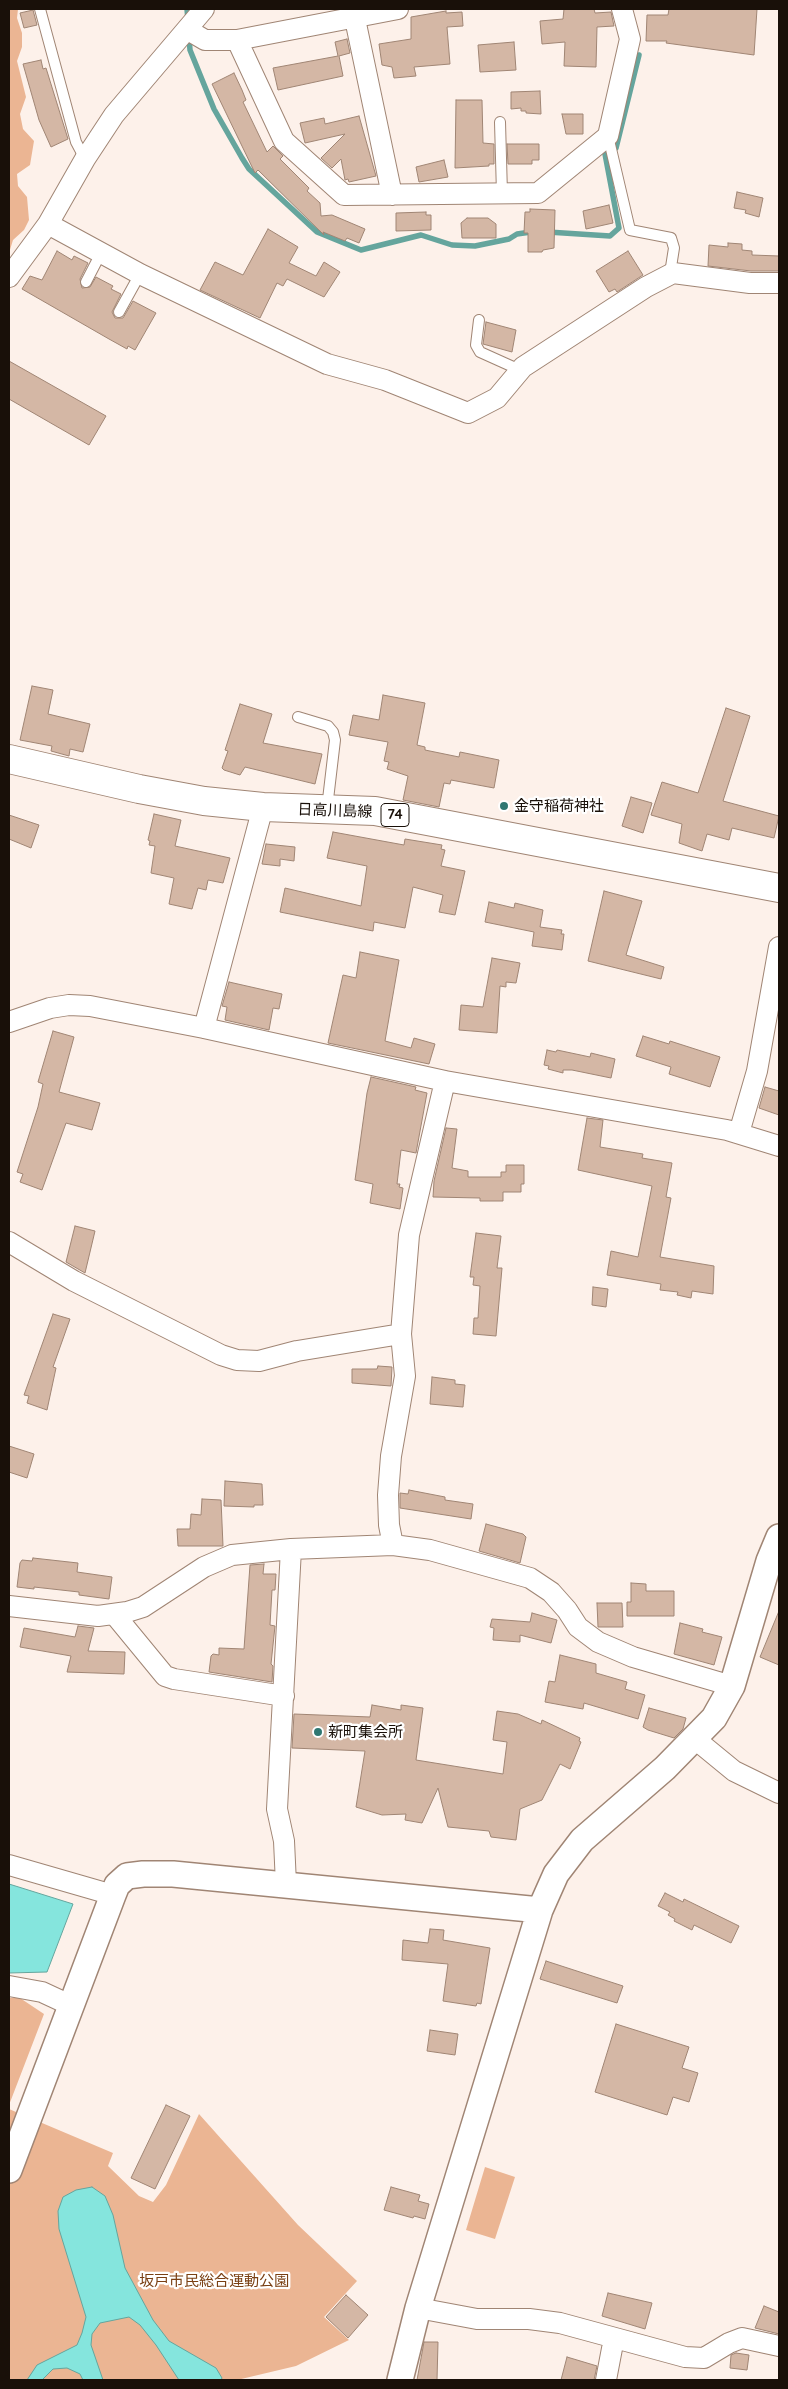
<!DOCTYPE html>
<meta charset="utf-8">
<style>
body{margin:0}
#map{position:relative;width:788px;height:2389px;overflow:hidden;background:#fdf1ea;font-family:Quicksand,sans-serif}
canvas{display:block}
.frame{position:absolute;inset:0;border:10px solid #191009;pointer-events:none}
</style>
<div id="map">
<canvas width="788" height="2389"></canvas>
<div class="frame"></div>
</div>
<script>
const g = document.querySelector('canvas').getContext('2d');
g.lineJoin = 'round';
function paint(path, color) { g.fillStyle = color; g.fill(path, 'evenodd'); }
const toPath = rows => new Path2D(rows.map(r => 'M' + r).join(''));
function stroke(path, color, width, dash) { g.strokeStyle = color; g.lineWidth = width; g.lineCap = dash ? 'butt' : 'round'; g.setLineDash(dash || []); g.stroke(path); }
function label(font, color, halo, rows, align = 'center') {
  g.font = font + ' Quicksand,"Noto Sans JP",sans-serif'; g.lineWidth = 4.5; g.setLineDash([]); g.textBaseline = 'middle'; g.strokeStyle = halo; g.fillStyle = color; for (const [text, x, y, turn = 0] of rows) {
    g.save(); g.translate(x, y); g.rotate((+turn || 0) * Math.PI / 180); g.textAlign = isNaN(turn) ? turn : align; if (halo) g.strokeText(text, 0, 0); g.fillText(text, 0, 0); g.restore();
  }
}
paint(toPath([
 [9,9,18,9,17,18,22,33,22,47,17,61,26,97,20,114,23,129,34,141,30,165,17,174,18,186,27,197,29,220,24,230,13,240,9,253],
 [9,1998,20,1998,44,2014,9,2105],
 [9,2109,113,2153,108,2166,139,2196,153,2202,166,2185,199,2114,298,2225,357,2281,324,2317,349,2340,296,2366,237,2380,9,2380],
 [485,2167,515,2177,495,2239,466,2230]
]), '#ebb593');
const water = toPath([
 [9,1884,73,1904,47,1972,9,1973,9,1884],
 [92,2187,105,2196,113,2215,125,2268,153,2320,169,2341,216,2368,222,2378,221,2380,179,2380,156,2345,140,2325,129,2317,100,2323,92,2334,91,2345,103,2380,83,2380,80,2374,67,2368,53,2369,42,2380,27,2380,37,2365,77,2345,82,2333,86,2317,59,2229,58,2211,63,2197,76,2190,92,2187]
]);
paint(water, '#85e5dd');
stroke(water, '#65a59d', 1);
stroke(toPath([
 [187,9,188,20],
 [189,37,190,50,214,109,242,158,249,169,317,232,361,250,421,235,452,245,475,246,509,239,517,234,531,232],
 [548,232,610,236,619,228,605,154,616,148,639,55]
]), '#65a59d', 5.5);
const building = toPath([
 [564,9,594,9,595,13,611,12,614,26,597,27,596,67,564,66,565,42,542,44,540,21,563,19,564,9],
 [669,9,757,9,754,55,666,43,667,41,646,41,647,15,668,15,669,9],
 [33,10,37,25,24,28,20,13,33,10],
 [446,11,446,13,462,12,463,26,447,27,450,64,414,67,416,76,394,78,392,67,382,65,379,44,411,39,411,17,446,11],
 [347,39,350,53,339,56,343,76,278,90,273,68,338,56,335,42,347,39],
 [514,42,516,70,480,72,478,45,514,42],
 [41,60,43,69,46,68,68,139,51,147,39,120,23,64,41,60],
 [234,73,242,90,246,100,243,102,267,152,273,146,283,156,280,159,309,188,307,191,320,203,321,216,332,215,365,229,359,243,347,238,345,241,323,232,324,235,258,170,255,173,212,84,234,73],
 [540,91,541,114,526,113,526,111,521,111,521,108,511,109,511,92,540,91],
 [456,100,482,100,483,143,494,144,494,164,489,164,489,166,455,168,456,100],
 [562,114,583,114,583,134,566,134,562,114],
 [359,116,376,176,349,182,348,179,345,180,341,159,332,168,321,158,345,134,305,143,300,123,324,118,325,124,359,116],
 [507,144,539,144,539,160,532,160,532,164,508,164,507,144],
 [444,160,448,177,419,182,416,167,444,160],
 [737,192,763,198,759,217,745,213,746,210,734,208,737,192],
 [609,205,613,223,586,229,583,211,609,205],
 [530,209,555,210,554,248,543,250,542,252,528,252,528,233,524,233,525,212,530,212,530,209],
 [426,212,426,215,431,215,431,230,396,231,396,213,426,212],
 [467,218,488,218,496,224,496,238,462,238,461,223,467,218],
 [268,229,298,247,289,263,316,276,324,262,340,272,324,297,287,279,283,286,277,283,260,318,200,290,215,262,243,275,268,229],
 [728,243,742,244,742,250,752,251,752,255,779,256,779,271,751,271,708,266,709,245,728,247,728,243],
 [57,251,72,260,74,256,88,263,80,279,82,288,90,287,96,277,113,286,111,289,121,294,112,312,115,318,123,318,133,301,156,313,135,350,128,346,127,349,109,339,22,289,30,276,42,280,57,251],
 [628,251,643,275,617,292,615,289,609,292,596,271,628,251],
 [486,322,516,330,512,352,483,344,486,322],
 [9,361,106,416,89,445,9,399,9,361],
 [32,686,53,690,48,714,90,724,83,752,70,749,69,756,51,751,52,746,20,740,32,686],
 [383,695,425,703,417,745,425,747,425,750,459,757,460,752,499,760,494,788,451,780,450,784,444,783,439,807,403,800,408,776,387,769,389,762,384,761,388,742,349,735,353,715,379,720,383,695],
 [240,704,272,714,263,743,322,754,315,784,245,767,240,775,224,770,222,768,228,751,225,750,240,704],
 [726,708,750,716,723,801,779,816,774,838,732,828,729,840,707,834,702,851,679,843,682,824,651,815,662,782,698,793,726,708],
 [631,797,652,803,643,833,622,826,631,797],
 [154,814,181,820,175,846,230,858,223,883,208,880,206,890,198,888,192,909,169,904,174,878,151,873,155,846,149,845,150,841,148,840,154,814],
 [9,815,39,825,31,848,9,839,9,815],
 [333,832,404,845,405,839,442,845,441,849,445,850,441,866,465,871,455,915,439,912,443,895,413,887,405,928,374,922,373,931,280,912,285,888,361,906,367,866,327,858,333,832],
 [266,844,295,847,294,861,280,859,280,866,262,864,266,844],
 [604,891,642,901,626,955,664,967,661,979,588,961,604,891],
 [489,902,514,908,515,903,543,910,540,927,562,930,561,934,564,934,562,950,532,946,534,932,485,922,489,902],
 [360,952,399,960,385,1041,411,1048,414,1038,435,1044,429,1064,328,1043,343,975,356,978,360,952],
 [492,958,520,963,516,983,506,982,506,987,500,986,497,1033,459,1030,461,1005,483,1007,492,958],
 [229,982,282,994,279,1009,273,1008,269,1030,225,1020,227,1007,222,1006,229,982],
 [53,1031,74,1037,59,1092,100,1103,92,1130,66,1123,42,1190,20,1182,23,1174,17,1172,38,1107,43,1084,38,1082,53,1031],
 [643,1036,669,1044,670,1041,720,1057,710,1087,669,1074,671,1067,636,1056,643,1036],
 [547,1050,556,1052,557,1050,590,1057,591,1053,615,1059,611,1078,572,1070,563,1070,563,1073,548,1069,549,1066,544,1065,547,1050],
 [371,1077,416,1087,415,1090,427,1093,416,1153,401,1150,397,1184,400,1184,399,1187,403,1188,400,1209,370,1203,373,1184,355,1180,367,1093,371,1077],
 [765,1087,779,1091,779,1115,759,1108,765,1087],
 [587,1118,603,1120,600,1147,643,1154,642,1158,672,1163,666,1197,671,1198,660,1257,714,1266,713,1294,692,1291,691,1298,677,1295,678,1292,660,1290,661,1284,607,1275,611,1251,638,1257,652,1186,578,1170,587,1118],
 [446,1128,457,1129,452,1168,468,1171,468,1177,501,1177,501,1172,506,1172,506,1165,524,1165,524,1184,521,1184,521,1192,503,1192,503,1201,480,1201,480,1198,433,1197,434,1181,446,1128],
 [75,1226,95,1231,85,1273,66,1262,75,1226],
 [476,1233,501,1236,497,1268,502,1268,496,1336,473,1334,474,1318,478,1318,480,1286,473,1285,474,1277,470,1277,476,1233],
 [593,1287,608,1289,606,1307,592,1305,593,1287],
 [53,1314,70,1319,53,1367,56,1368,47,1410,27,1403,29,1396,24,1395,53,1314],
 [378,1366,392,1367,391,1386,352,1383,352,1369,377,1369,378,1366],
 [432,1377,455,1380,455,1384,465,1385,463,1407,430,1404,432,1377],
 [9,1446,34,1454,27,1478,9,1472,9,1446],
 [225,1481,262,1484,263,1505,254,1505,254,1507,224,1506,225,1481],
 [409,1490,445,1497,445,1500,473,1504,471,1519,400,1508,400,1493,408,1494,409,1490],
 [202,1499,221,1500,223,1546,178,1546,177,1529,190,1529,191,1514,201,1515,202,1499],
 [486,1524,523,1534,526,1537,520,1563,479,1551,486,1524],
 [33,1558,78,1563,77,1572,112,1577,109,1599,79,1595,79,1592,34,1587,34,1589,17,1587,20,1563,22,1560,32,1561,33,1558],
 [264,1564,263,1574,276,1574,275,1590,272,1590,270,1625,275,1626,271,1664,273,1666,272,1682,209,1672,211,1656,213,1654,219,1655,219,1648,244,1649,250,1565,264,1564],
 [631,1583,646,1584,646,1591,674,1591,674,1616,627,1616,627,1602,631,1602,631,1583],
 [597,1603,622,1603,623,1627,598,1627,597,1603],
 [779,1611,779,1665,760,1657,779,1611],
 [532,1613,557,1620,551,1643,520,1635,520,1642,493,1640,494,1628,490,1627,492,1619,530,1622,532,1613],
 [680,1623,703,1629,702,1632,722,1637,714,1665,674,1654,680,1623],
 [78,1626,94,1628,88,1651,125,1652,124,1674,67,1672,71,1656,20,1647,24,1628,75,1637,78,1626],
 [560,1655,596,1664,596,1673,627,1682,625,1689,645,1695,638,1719,584,1703,583,1709,545,1702,549,1681,555,1682,560,1655],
 [372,1705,401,1710,401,1705,423,1708,416,1760,503,1774,507,1742,493,1740,497,1711,518,1714,541,1724,542,1720,580,1738,579,1741,581,1742,570,1769,560,1764,542,1800,520,1809,516,1840,491,1837,489,1831,448,1827,438,1788,422,1823,405,1820,406,1814,382,1815,356,1807,365,1751,292,1748,294,1714,370,1717,372,1705],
 [649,1708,686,1718,683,1729,674,1738,648,1730,643,1727,649,1708],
 [665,1893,683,1902,684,1899,739,1926,731,1943,694,1925,692,1930,674,1921,675,1919,668,1915,670,1912,658,1906,665,1893],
 [430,1929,444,1930,443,1940,490,1948,481,2004,477,2003,476,2006,443,2001,448,1964,402,1960,403,1940,428,1943,430,1929],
 [546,1961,623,1986,617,2003,540,1979,546,1961],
 [616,2024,689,2047,682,2068,698,2073,689,2102,673,2097,667,2115,595,2092,616,2024],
 [430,2030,458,2034,455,2055,427,2051,430,2030],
 [166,2105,190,2116,155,2189,131,2178,166,2105],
 [391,2187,420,2195,418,2201,429,2204,425,2219,414,2216,413,2218,384,2210,391,2187],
 [608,2293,652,2303,645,2329,602,2316,608,2293],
 [346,2295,368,2315,348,2338,326,2317,346,2295],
 [764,2306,779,2312,779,2334,755,2328,764,2306],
 [424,2342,438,2342,437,2380,417,2380,424,2342],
 [736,2353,749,2355,747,2370,730,2368,731,2355,736,2353],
 [567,2357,597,2366,594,2380,561,2380,567,2357]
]);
paint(building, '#d4b7a5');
stroke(building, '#a08574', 1);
const service = toPath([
 [40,9,76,142,85,159],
 [500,122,502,194],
 [608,136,630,230,671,238,674,248,671,267,673,273],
 [86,282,101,253],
 [119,312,140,274],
 [479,320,476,345,480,352,520,370],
 [298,717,328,726,333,732,335,740,327,808]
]);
const minor = toPath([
 [355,19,392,195],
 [188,30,205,40,237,40,398,9],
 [237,40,284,141,344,195,538,193,608,136,630,39,622,9],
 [48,224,140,274,327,364,385,380,468,413,497,398,523,367,646,287,673,273,750,283,779,283],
 [9,277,48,224,85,159,114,115,204,9],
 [9,1022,50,1008,69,1005,90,1006,204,1028,445,1081,727,1130,779,1146],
 [204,1028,263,807],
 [739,1133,757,1071,779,947],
 [9,1242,74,1281,221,1355,237,1360,259,1361,297,1351,401,1334],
 [393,1545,389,1525,388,1495,391,1456,405,1376,401,1334,409,1235,445,1081],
 [9,1606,98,1616,127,1612,143,1607,204,1567,232,1555,291,1549,393,1545,430,1550,530,1578,551,1592,567,1610,578,1627,598,1642,633,1657,732,1686],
 [114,1614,165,1676,174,1679,284,1696],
 [695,1739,734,1771,779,1793],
 [9,1865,113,1895],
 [286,1884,284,1841,277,1809,291,1549],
 [9,1986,42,1992,70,2005],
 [418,2308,477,2319,529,2319,560,2323,685,2357,704,2358,729,2343,742,2338,779,2346],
 [606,2380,614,2338]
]);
const tertiary = toPath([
 [9,2170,113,1895,117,1885,127,1876,143,1874,173,1874,540,1910],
 [400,2380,418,2308,540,1910,556,1874,582,1840,665,1768,714,1718,732,1686,769,1561,779,1537]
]);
const primary = toPath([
 [9,759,139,789,204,801,263,807,375,811,779,888]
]);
stroke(service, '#a08574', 12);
stroke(minor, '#a08574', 22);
stroke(tertiary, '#a08574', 28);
stroke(primary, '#a08574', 30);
stroke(service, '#fff', 10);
stroke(minor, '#fff', 20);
stroke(tertiary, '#fff', 25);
stroke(primary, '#fff', 28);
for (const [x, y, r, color] of [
 [504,806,5,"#2f7772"],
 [318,1732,5,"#2f7772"]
]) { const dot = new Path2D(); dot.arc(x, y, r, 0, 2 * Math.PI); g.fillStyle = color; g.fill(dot); stroke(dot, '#fff', 2); }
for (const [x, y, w] of [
 [395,815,28]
]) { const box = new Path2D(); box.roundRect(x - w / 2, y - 11.5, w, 23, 4); g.fillStyle = '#fff'; g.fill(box); stroke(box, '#191009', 1); }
label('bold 14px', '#191009', null, [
 ["74",395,815]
]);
label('15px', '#191009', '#fff', [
 ["金守稲荷神社",514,806],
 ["新町集会所",328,1732]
], 'left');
label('15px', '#191009', '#fff', [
 ["日高川島線",335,811,2]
]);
label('15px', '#7a4014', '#fff', [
 ["坂戸市民総合運動公園",214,2281]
]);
</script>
